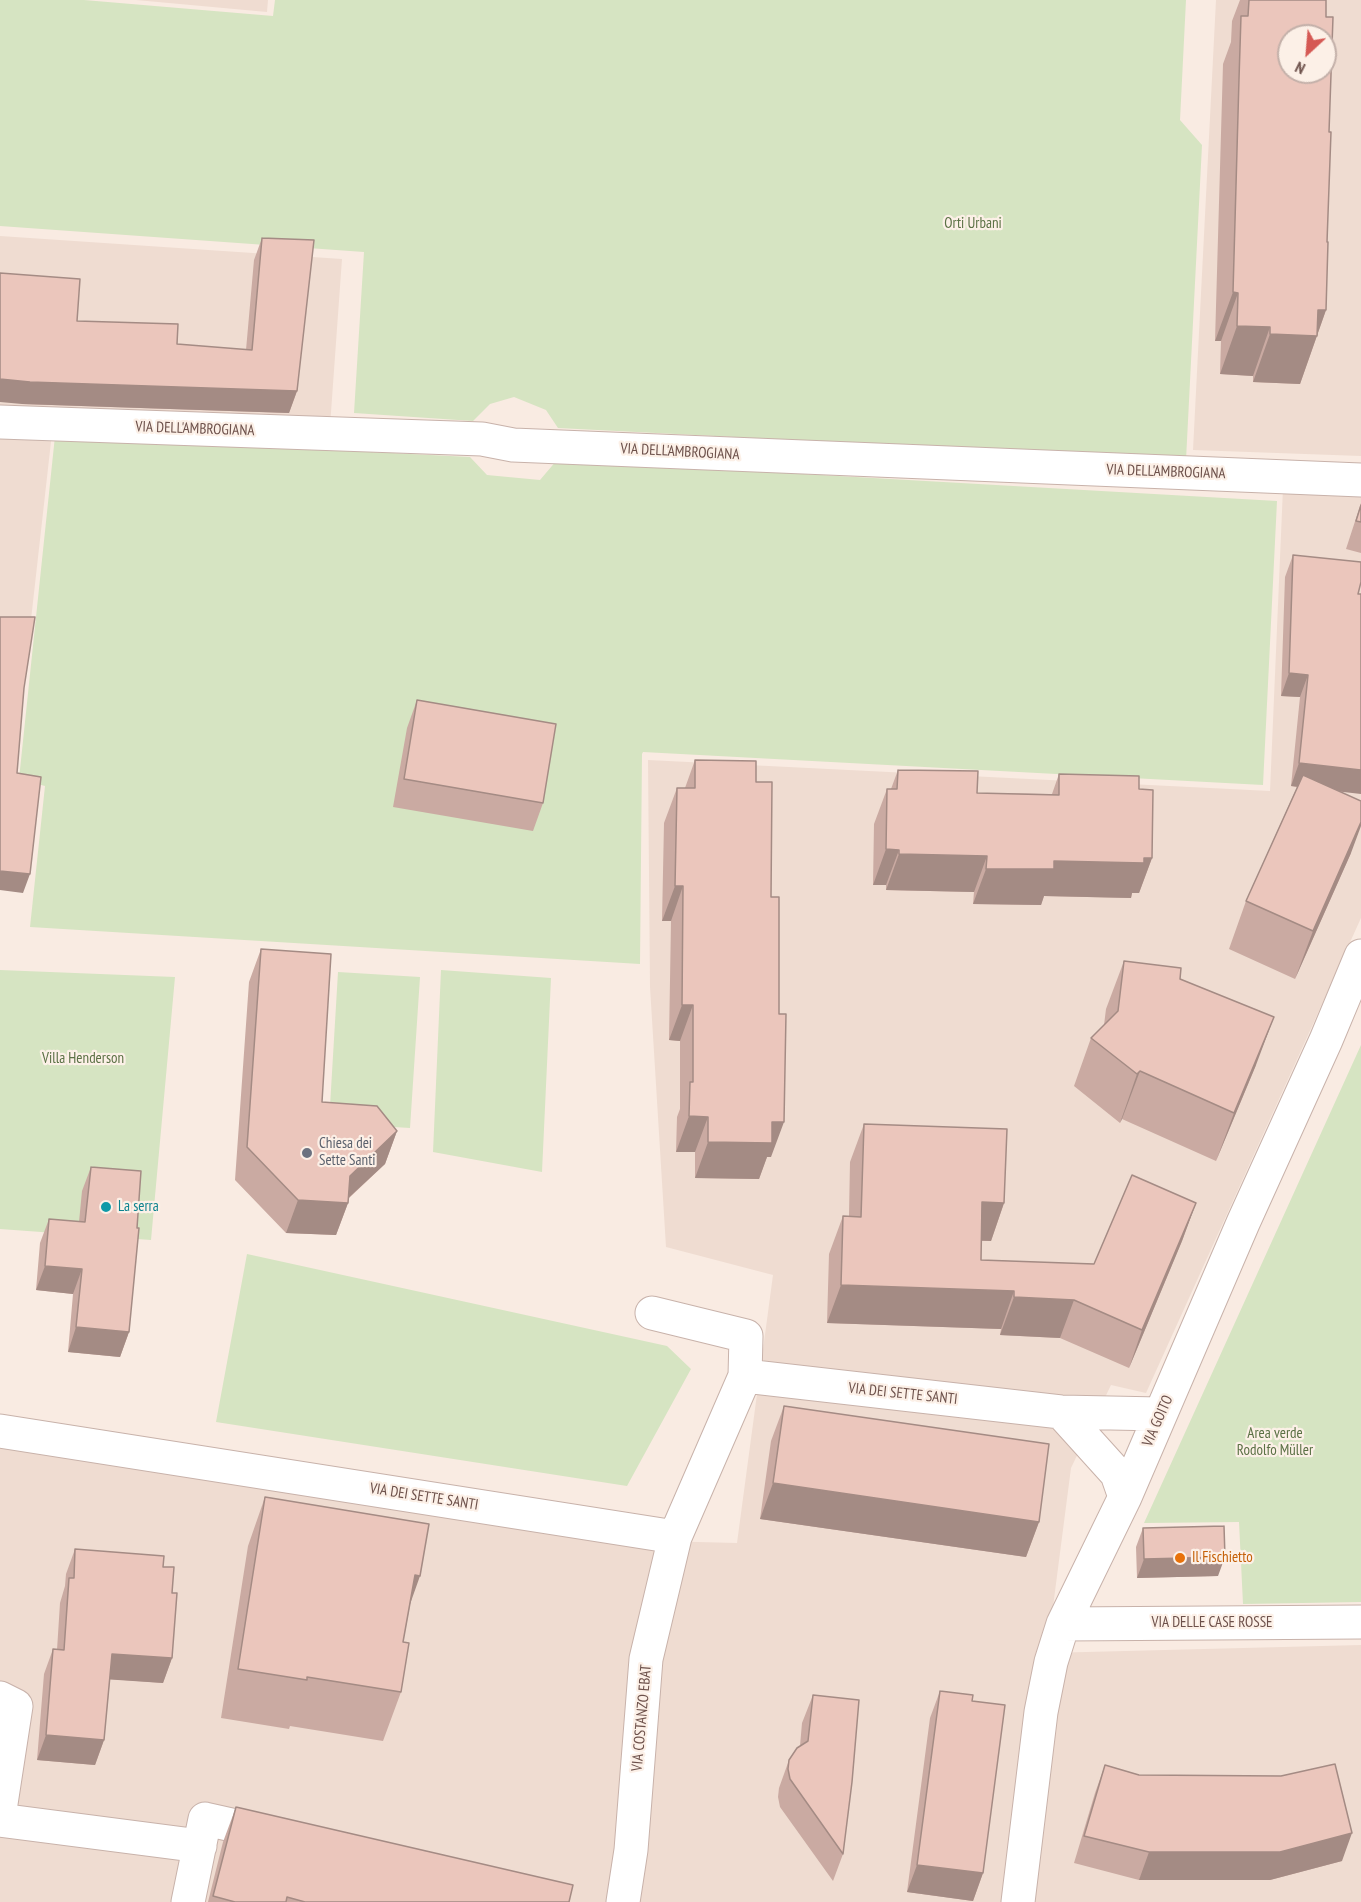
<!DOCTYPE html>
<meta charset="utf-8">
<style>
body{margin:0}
#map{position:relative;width:1361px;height:1902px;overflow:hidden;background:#f9ebe2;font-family:"PT Sans Narrow",sans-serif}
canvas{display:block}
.north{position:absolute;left:1277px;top:24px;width:60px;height:60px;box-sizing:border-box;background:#fcf0e7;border:2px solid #c3b0a9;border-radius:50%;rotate:206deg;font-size:16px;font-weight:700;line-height:24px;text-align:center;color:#6d514b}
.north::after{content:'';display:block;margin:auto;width:21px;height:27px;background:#d55954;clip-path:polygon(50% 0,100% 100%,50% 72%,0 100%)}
</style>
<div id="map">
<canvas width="1361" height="1902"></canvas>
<div class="north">N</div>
</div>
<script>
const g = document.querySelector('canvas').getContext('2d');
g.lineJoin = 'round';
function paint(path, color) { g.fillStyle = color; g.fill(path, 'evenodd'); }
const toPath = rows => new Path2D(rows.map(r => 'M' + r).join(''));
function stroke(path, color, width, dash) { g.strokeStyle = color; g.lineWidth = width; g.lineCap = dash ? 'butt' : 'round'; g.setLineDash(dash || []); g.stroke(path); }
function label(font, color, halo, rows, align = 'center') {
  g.font = font + ' "PT Sans Narrow",sans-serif'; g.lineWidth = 4.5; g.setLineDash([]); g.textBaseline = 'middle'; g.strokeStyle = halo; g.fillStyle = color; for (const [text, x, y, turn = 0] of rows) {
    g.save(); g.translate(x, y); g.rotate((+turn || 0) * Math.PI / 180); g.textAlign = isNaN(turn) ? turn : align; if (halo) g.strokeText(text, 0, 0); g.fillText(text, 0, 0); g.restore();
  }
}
paint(toPath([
 [136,0,268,0,267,12],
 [1216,0,1361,0,1361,456,1193,450],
 [1289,36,1325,36,1325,72,1289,72],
 [0,236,342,259,330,426,54,415,15,762,0,765],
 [1283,488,1361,491,1361,918,1146,1393,1111,1385,1071,1468,1047,1653,1361,1645,1361,1902,0,1902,0,1441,619,1540,737,1543,773,1275,666,1247,650,987,648,760,1270,791]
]), '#efdcd1');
paint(toPath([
 [0,0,84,0,273,16,275,0,1186,0,1180,120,1202,145,1186,460,558,428,546,410,514,397,490,404,473,421,354,413,364,252,0,226],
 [55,436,470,457,487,475,540,480,557,460,1277,501,1263,785,643,752,642,754,640,964,30,927,45,786,19,779],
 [0,970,175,977,151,1240,0,1229],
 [441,970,551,978,542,1172,433,1152],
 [338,972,420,977,410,1128,329,1123],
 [1361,1045,1361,1602,1243,1604,1239,1522,1144,1523],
 [247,1254,667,1346,691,1369,627,1486,216,1422]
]), '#d6e4c2');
const minor = toPath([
 [0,422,482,439,513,445,1361,480],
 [652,1313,746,1336,745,1376,1061,1412,1160,1414],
 [1061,1412,1117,1474,1125,1497],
 [0,1431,675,1537],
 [1063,1624,1361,1622],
 [0,1698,16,1706,0,1810],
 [0,1820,200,1846],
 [188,1902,205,1819,272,1834],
 [623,1902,631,1850,646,1659,675,1537,745,1376],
 [1018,1902,1041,1712,1051,1662,1063,1624,1125,1497,1243,1223,1326,1040,1361,956]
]);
stroke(minor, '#c8b2aa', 35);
stroke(minor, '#fff', 33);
paint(toPath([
 [1240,0,1326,0,1326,17,1329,132,1326,310,1300,384,1253,382,1253,376,1220,374,1221,341,1215,341,1223,64,1231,42,1232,21],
 [262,238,297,391,289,413,22,404,77,321,177,344,246,350,254,260],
 [1361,503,1361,553,1346,549],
 [1293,555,1358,594,1339,791,1351,853,1295,979,1229,949,1246,901,1297,787,1291,786,1300,697,1281,696,1285,577],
 [417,700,543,803,533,831,393,807,407,728],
 [695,760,756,782,771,897,771,1157,767,1157,759,1179,695,1178,695,1152,676,1152,677,1117,680,1109,680,1041,669,1040,671,921,662,921,664,823,677,788,685,788],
 [898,770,977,793,1052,794,1059,774,1139,789,1152,858,1139,893,1132,893,1131,898,1044,896,1041,905,973,904,974,892,886,890,886,885,873,885,874,824,887,789,891,789],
 [261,949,322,1102,397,1131,385,1164,348,1199,348,1203,336,1235,286,1233,235,1180,249,982],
 [1124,961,1180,979,1256,1065,1216,1161,1122,1119,1120,1123,1074,1086,1091,1038,1104,1025,1106,1009],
 [864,1124,1004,1203,991,1241,981,1241,981,1260,1094,1264,1196,1203,1182,1241,1129,1368,1060,1338,1000,1335,1001,1329,827,1323,829,1254,843,1216,849,1216,850,1162],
 [91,1167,129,1332,120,1357,68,1352,73,1294,36,1290,40,1243,49,1219,79,1222,82,1191],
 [784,1406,1039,1522,1026,1557,760,1519,771,1441],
 [265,1497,410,1605,403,1642,401,1692,383,1741,290,1726,289,1729,221,1718,248,1546],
 [1143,1528,1218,1576,1137,1578,1136,1547],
 [75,1549,163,1567,172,1593,172,1658,163,1683,110,1679,104,1740,95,1765,37,1760,44,1674,53,1649,57,1650,60,1603,65,1586,66,1574],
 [940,1691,972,1701,983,1873,973,1901,907,1892,930,1718],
 [813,1695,843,1854,833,1881,780,1807,778,1797,779,1788,789,1760,800,1746,802,1723],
 [1105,1765,1139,1775,1342,1861,1270,1880,1139,1880,1074,1863,1095,1793],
 [236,1807,569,1902,208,1902,223,1842]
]), '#caaaa2');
paint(toPath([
 [1233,292,1238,293,1221,341,1215,341],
 [1318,310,1326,310,1300,384,1253,382,1270,334],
 [1237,326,1270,327,1253,376,1220,374],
 [0,379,297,391,289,413,22,404,0,402],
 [1289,673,1308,675,1300,697,1281,696],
 [1299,763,1361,770,1361,794,1291,786],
 [1361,822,1361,826,1351,853,1295,979,1313,931],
 [886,849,899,850,886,885,873,885],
 [899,854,987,856,974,892,886,890],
 [1152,858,1139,893,1132,893,1131,898,1044,896,1041,905,973,904,986,869,1054,861],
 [0,871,30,874,23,893,0,890],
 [675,886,683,886,671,921,662,921],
 [682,1005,693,1005,680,1041,669,1040],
 [1274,1017,1256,1065,1216,1161,1234,1113],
 [1140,1071,1122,1119,1120,1123,1137,1074],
 [689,1116,708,1117,695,1152,676,1152],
 [772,1122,784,1122,771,1157,767,1157,759,1179,695,1178,708,1142],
 [397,1131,385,1164,344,1202,348,1203,336,1235,286,1233,298,1200,350,1176],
 [982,1202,1004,1203,991,1241,969,1240],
 [1196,1203,1182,1241,1129,1368,1142,1330],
 [45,1266,82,1269,73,1294,36,1290],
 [841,1285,1014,1291,1001,1329,827,1323],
 [1014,1297,1074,1300,1060,1338,1000,1335],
 [76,1327,129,1332,120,1357,68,1352],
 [773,1483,1039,1522,1026,1557,760,1519],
 [1225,1557,1218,1576,1137,1578,1144,1559],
 [415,1575,420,1576,403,1624],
 [112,1654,172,1658,163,1683,103,1679],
 [46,1735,104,1740,95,1765,37,1760],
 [1352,1833,1342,1861,1270,1880,1139,1880,1149,1852],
 [917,1865,983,1873,973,1901,907,1892]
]), '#a48b84');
const building = toPath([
 [1249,0,1326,0,1326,17,1333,17,1329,132,1331,132,1327,242,1328,242,1326,310,1318,310,1317,336,1270,334,1270,327,1237,326,1238,293,1233,292,1239,79,1241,16,1248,16,1249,0],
 [1289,36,1325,36,1325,72,1289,72,1289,36],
 [262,238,314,240,297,391,30,382,0,379,0,273,80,279,77,321,178,324,177,344,252,350,262,238],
 [1361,505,1361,522,1356,521,1361,505],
 [1293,555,1361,562,1361,582,1358,594,1361,594,1361,770,1299,763,1308,675,1289,673,1293,555],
 [0,617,35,617,24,688,17,773,41,777,30,874,0,871,0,617],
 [417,700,556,724,543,803,404,779,417,700],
 [695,760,756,761,756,782,772,782,771,897,779,897,779,1014,786,1014,784,1122,772,1122,772,1143,708,1142,708,1117,689,1116,690,1082,693,1082,693,1005,682,1005,683,886,675,886,677,788,695,788,695,760],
 [898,770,978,771,977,793,1059,795,1059,774,1139,776,1139,789,1153,790,1152,858,1144,858,1144,863,1054,861,1054,869,986,869,987,856,899,854,899,850,886,849,887,789,897,789,898,770],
 [1303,775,1361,801,1361,822,1313,931,1246,901,1303,775],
 [261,949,331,954,322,1102,377,1106,397,1131,350,1176,348,1203,298,1200,247,1147,261,949],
 [1124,961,1181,968,1180,979,1274,1017,1234,1113,1140,1071,1137,1074,1091,1038,1118,1011,1124,961],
 [864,1124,1007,1129,1004,1203,982,1202,981,1260,1094,1264,1132,1175,1196,1203,1142,1330,1074,1300,1014,1297,1014,1291,841,1285,843,1216,861,1217,864,1124],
 [91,1167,141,1171,137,1228,139,1228,129,1332,76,1327,82,1269,45,1266,49,1219,85,1222,91,1167],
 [784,1406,1049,1444,1039,1522,773,1483,784,1406],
 [265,1497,429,1524,420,1576,415,1575,403,1642,409,1643,401,1692,307,1677,307,1680,238,1669,265,1497],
 [1224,1526,1225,1557,1144,1559,1143,1528,1224,1526],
 [75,1549,164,1556,163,1567,174,1567,172,1593,177,1593,172,1658,112,1654,104,1740,46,1735,53,1649,64,1650,69,1578,74,1578,75,1549],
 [940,1691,973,1695,972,1701,1005,1705,983,1873,917,1865,940,1691],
 [813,1695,859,1700,852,1782,843,1854,790,1779,788,1769,789,1760,797,1748,808,1741,813,1695],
 [1335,1764,1352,1833,1280,1852,1149,1852,1084,1836,1105,1765,1139,1775,1281,1776,1335,1764],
 [236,1807,573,1885,569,1902,305,1902,287,1897,286,1902,235,1902,213,1896,236,1807]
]);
paint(building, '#ebc6bc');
stroke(building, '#a48b84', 1.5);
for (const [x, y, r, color] of [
 [307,1153,6,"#6b7280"],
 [106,1207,6,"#0f9aa8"],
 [1180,1558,6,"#e8710a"]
]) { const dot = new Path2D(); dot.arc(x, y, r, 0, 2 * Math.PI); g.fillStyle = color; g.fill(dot); stroke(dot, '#fcf0e7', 2); }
label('15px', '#5b7145', '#fcf0e7', [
 ["Orti Urbani",973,224],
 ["Villa Henderson",83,1059],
 ["Area verde",1275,1434],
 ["Rodolfo Müller",1275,1451]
]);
label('15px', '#6d514b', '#fcf0e7', [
 ["VIA DELL'AMBROGIANA",195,429,2],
 ["VIA DELL'AMBROGIANA",680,452,3],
 ["VIA DELL'AMBROGIANA",1166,472,2],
 ["VIA DEI SETTE SANTI",903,1394,6],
 ["VIA GOITO",1158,1421,-66],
 ["VIA DEI SETTE SANTI",424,1497,9],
 ["VIA DELLE CASE ROSSE",1212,1623],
 ["VIA COSTANZO EBAT",642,1718,-85]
]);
label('15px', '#5b616d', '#fcf0e7', [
 ["Chiesa dei",319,1144],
 ["Sette Santi",319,1161]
], 'left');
label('15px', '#0d838f', '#fcf0e7', [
 ["La serra",118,1207]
], 'left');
label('15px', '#c56008', '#fcf0e7', [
 ["Il Fischietto",1192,1558]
], 'left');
</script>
